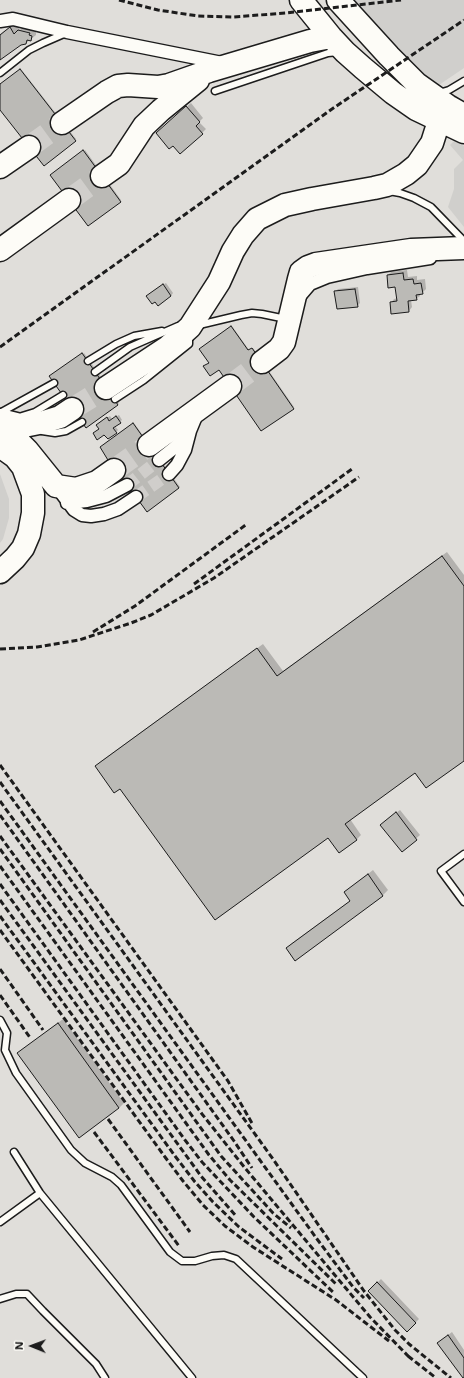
<!DOCTYPE html>
<style>
body{margin:0}
#map{position:relative;width:464px;height:1378px;overflow:hidden;background:#f0eeea;font-family:"Shantell Sans",sans-serif}
canvas{display:block}
.north{position:absolute;left:12px;top:1326px;width:40px;height:40px;-webkit-text-stroke:3px #fdfcf7;paint-order:stroke;rotate:271deg;font-size:11px;font-weight:700;line-height:16px;text-align:center;color:#1c1c1c}
.north::after{content:'';display:block;margin:auto;width:14px;height:18px;background:#1c1c1c;clip-path:polygon(50% 0,100% 100%,50% 72%,0 100%)}
</style>
<div id="map">
<canvas width="464" height="1378"></canvas>
<div class="north">N</div>
</div>
<script>
const g = document.querySelector('canvas').getContext('2d');
g.lineJoin = 'round';
function paint(path, color) { g.fillStyle = color; g.fill(path, 'evenodd'); }
const toPath = rows => new Path2D(rows.map(r => 'M' + r).join(''));
function stroke(path, color, width, dash) { g.strokeStyle = color; g.lineWidth = width; g.lineCap = dash ? 'butt' : 'round'; g.setLineDash(dash || []); g.stroke(path); }
paint(toPath([
 [0,0,464,0,464,1378,0,1378]
]), '#e0deda');
paint(toPath([
 [355,0,464,0,464,68,433,89,362,11],
 [454,141,464,146,464,227,448,207,454,189,454,169,463,160,450,145],
 [0,474,9,499,9,518,3,539,0,543]
]), '#d0cfcc');
paint(toPath([
 [15,23,20,30,24,26,34,28,34,31,36,31,36,35,26,43,21,44,0,58,0,34],
 [21,69,76,139,44,165,0,108,0,85],
 [191,103,203,118,199,122,206,129,202,133,161,130],
 [85,150,121,200,89,225,52,175],
 [407,270,408,277,417,276,417,280,425,279,426,289,422,293,420,293,420,296,416,299,411,300,412,307,409,311,391,303,394,299,398,298,396,286,388,275,391,272],
 [166,283,173,293,171,296,150,293],
 [358,287,360,303,357,306,335,292,338,289],
 [232,326,249,350,253,348,294,407,293,408,210,363,201,348],
 [84,353,119,403,86,426,51,376],
 [119,415,122,420,115,426,118,430,116,432,105,433,96,431,100,428,100,422,110,416,112,419],
 [134,423,180,487,147,511,101,447],
 [447,552,464,575,464,759,415,772,350,819,361,835,356,840,328,837,121,788,96,766,101,761,263,644,283,671],
 [400,810,420,835,402,851,385,821],
 [373,870,388,890,383,895,295,959,287,948,292,943,351,900,345,892],
 [63,1019,124,1103,119,1108,19,1053],
 [381,1279,419,1319,407,1331,369,1291],
 [452,1332,464,1350,464,1378,438,1343]
]), '#0003');
const building = toPath([
 [10,27,14,34,18,30,30,33,29,35,32,36,31,41,27,40,26,44,21,45,0,60,0,35,10,27],
 [20,69,76,141,44,166,0,110,0,84,20,69],
 [186,106,200,122,196,126,203,134,180,154,173,146,169,149,156,133,186,106],
 [83,150,121,202,88,226,50,175,83,150],
 [403,273,404,280,413,279,414,284,421,283,423,294,416,295,417,300,408,301,409,312,391,314,390,302,397,301,395,287,388,288,387,275,403,273],
 [163,284,171,296,158,306,155,302,152,304,146,296,163,284],
 [355,289,358,307,337,309,334,291,355,289],
 [231,326,248,350,252,348,294,409,261,431,219,370,210,376,203,366,209,363,199,349,231,326],
 [82,353,118,405,86,428,49,376,82,353],
 [116,416,121,423,113,428,117,433,108,439,104,435,97,440,93,433,99,429,96,425,107,417,109,421,116,416],
 [133,423,179,488,147,512,118,472,114,470,100,447,133,423],
 [442,556,464,586,464,761,426,788,415,773,345,824,357,840,339,853,328,838,215,920,120,789,114,793,95,766,257,648,277,676,442,556],
 [396,812,417,840,402,852,380,825,396,812],
 [368,874,383,896,295,961,286,948,350,901,344,892,368,874],
 [58,1023,119,1108,79,1138,17,1053,58,1023],
 [377,1282,416,1323,407,1332,368,1291,377,1282],
 [448,1335,464,1358,464,1378,463,1378,437,1343,448,1335]
]);
paint(building, '#bbbab6');
stroke(building, '#1c1c1c', 1);
stroke(toPath([
 [127,485,159,460],
 [136,497,169,474]
]), '#d0cecb', 12, [12, 6]);
stroke(toPath([
 [29,147,62,123],
 [69,200,102,176],
 [230,386,262,362],
 [72,409,106,388],
 [114,470,149,445]
]), '#d0cecb', 22, [22, 11]);
const lane = toPath([
 [0,73,29,50,43,43,66,33],
 [215,91,328,53,338,52],
 [439,93,449,90,464,81],
 [389,191,400,193,414,198,431,207,464,241],
 [199,325,241,315,252,313,262,314,286,319],
 [88,361,116,344,134,336,162,331],
 [95,372,130,347,178,326],
 [115,399,144,380,189,344,189,335],
 [0,413,54,383],
 [22,416,35,412,63,395],
 [42,431,55,433,66,431,82,422],
 [464,854,441,871,464,902],
 [0,1020,7,1033,5,1050,16,1073,71,1150,85,1163,112,1177,121,1185,170,1252,182,1261,195,1261,212,1256,224,1255,236,1259,363,1378],
 [14,1152,40,1193,192,1378],
 [0,1222,40,1193],
 [0,1299,16,1294,27,1294,43,1311,96,1364,105,1378]
]);
const street = toPath([
 [0,21,13,19,67,32,222,63],
 [298,298,310,284,327,277,367,268,430,258],
 [159,460,174,448,188,433],
 [169,474,177,465,185,450,190,431,197,414],
 [56,486,74,510,82,515,91,516,104,514,118,509,136,497],
 [67,503,87,501,106,496,127,485]
]);
const highway = toPath([
 [301,0,331,37,345,52,363,68,393,93,416,109,464,132],
 [338,0,389,56,417,84,448,106,464,115],
 [62,123,107,92,118,86,128,85,158,87,169,85,209,71,310,41,331,37],
 [0,167,29,147],
 [102,176,119,164,144,126,161,110,198,80],
 [0,250,69,200],
 [262,362,279,349,284,342,299,279,301,272,308,267,316,264,343,260,411,250,464,248],
 [106,388,168,347,190,327,219,282,233,251,243,235,257,219,285,205,312,199,374,188,387,185,406,174,417,165,432,143,439,121],
 [0,420,24,426,44,422,60,417,72,409],
 [0,427,17,440,27,450,56,486,76,489,97,482,114,470],
 [149,445,230,386],
 [0,446,15,457,23,467,33,494,33,513,29,534,23,548,15,558,0,572]
]);
stroke(lane, '#1c1c1c', 9);
stroke(street, '#1c1c1c', 15);
stroke(highway, '#1c1c1c', 25);
stroke(lane, '#fdfcf7', 6);
stroke(street, '#fdfcf7', 12);
stroke(highway, '#fdfcf7', 22);
stroke(toPath([
 [119,0,158,10,198,16,233,17,286,13,401,0],
 [0,347,332,109,464,20],
 [194,584,352,469],
 [93,632,135,606,247,524],
 [0,649,37,647,79,640,131,623,151,615,214,578,359,477],
 [0,765,228,1081,253,1125],
 [0,782,273,1159,364,1291,395,1330,409,1344,451,1378],
 [0,801,317,1239,353,1287,364,1298],
 [0,815,234,1141,252,1168],
 [0,836,202,1114,245,1168,370,1317,411,1359],
 [0,849,221,1156,273,1213,291,1228],
 [0,866,209,1155,230,1180,337,1285],
 [0,884,185,1140,202,1162,254,1217,334,1293],
 [0,900,201,1176,236,1216],
 [0,916,175,1156,195,1182,213,1202,239,1227,282,1259],
 [0,930,165,1157,183,1181,203,1205,225,1226,253,1247,336,1300,389,1341],
 [0,969,43,1030],
 [0,995,31,1039],
 [108,1119,190,1232],
 [94,1132,179,1246],
 [408,1356,436,1378]
]), '#1c1c1c', 3, [6, 3]);
</script>
